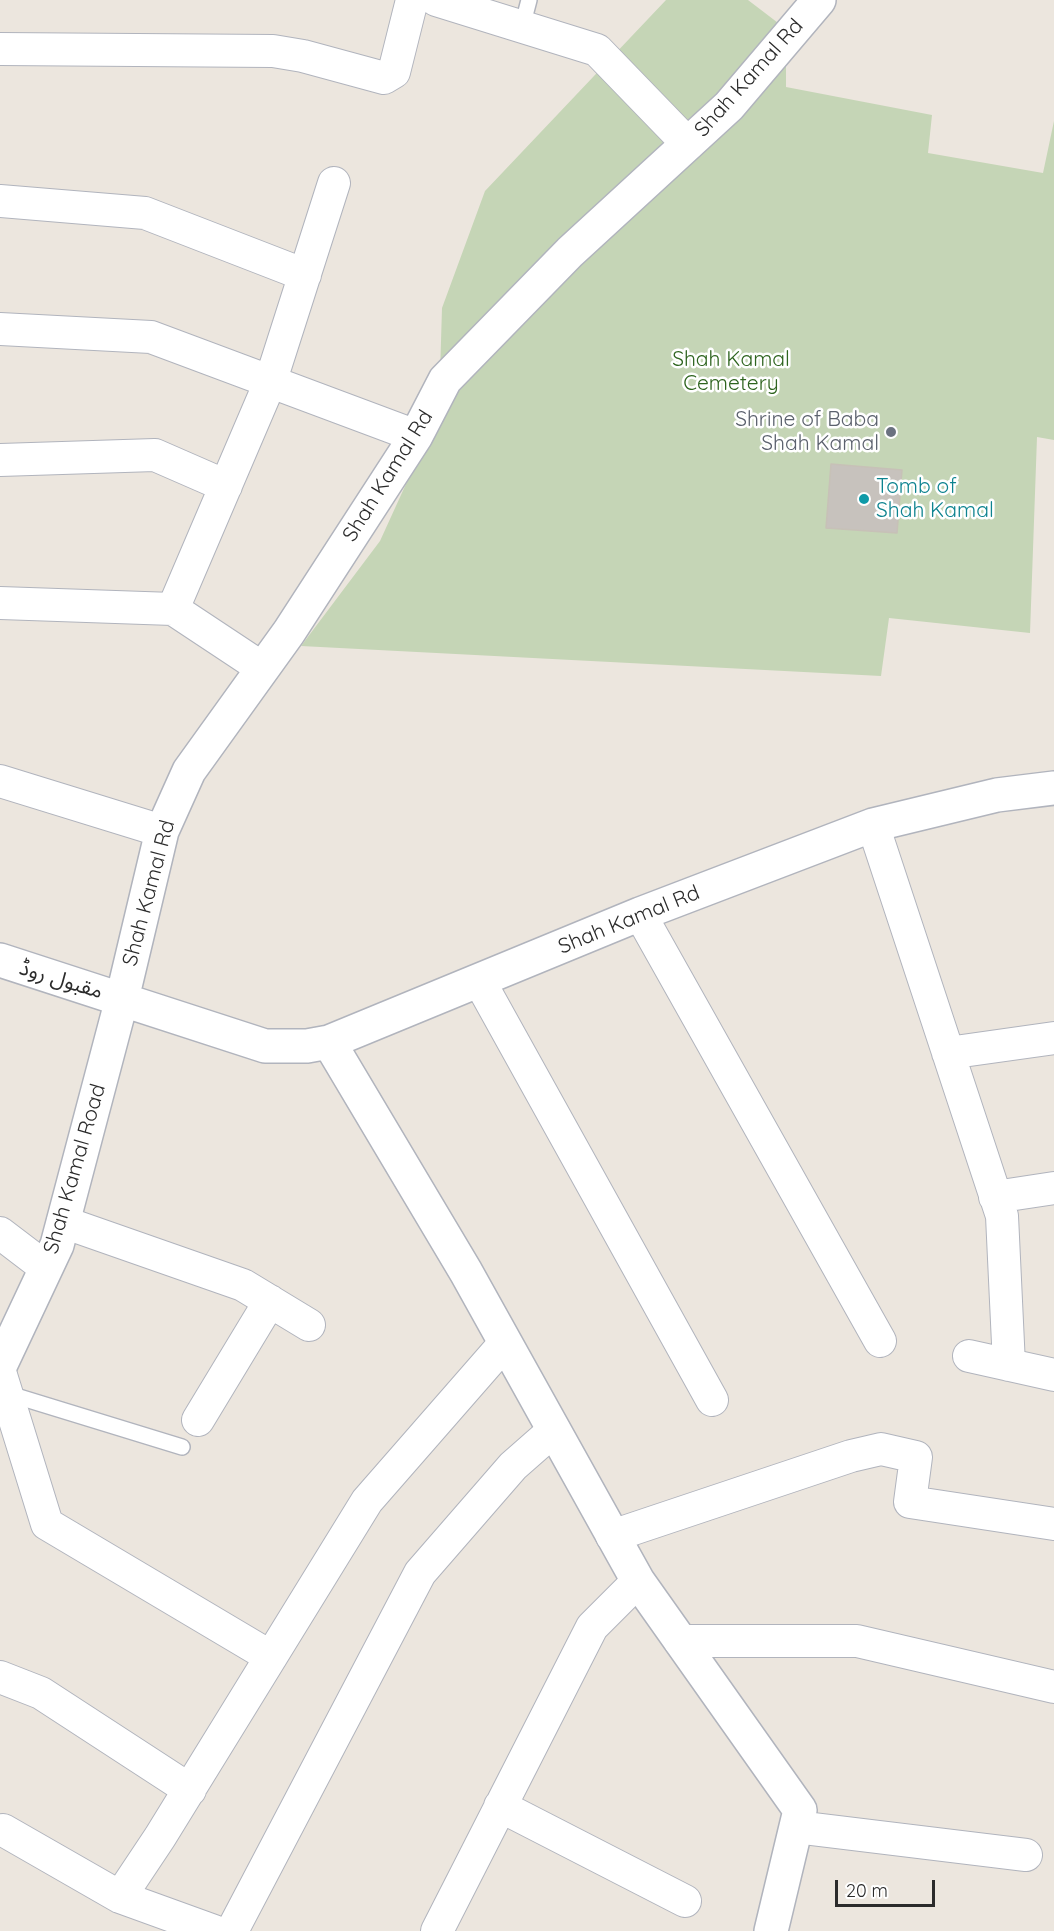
<!DOCTYPE html>
<meta charset="utf-8">
<style>
body{margin:0}
#map{position:relative;width:1054px;height:1931px;overflow:hidden;background:#ece6de;font-family:Quicksand,sans-serif}
canvas{display:block}
.scale{position:absolute;left:835px;top:1880px;width:100px;height:27px;box-sizing:border-box;border:3px solid #2b2b2b;border-top:0;padding-left:8px;font-size:18px;line-height:21px;white-space:nowrap;color:#2b2b2b;-webkit-text-stroke:4px #fff;paint-order:stroke}
</style>
<div id="map">
<canvas width="1054" height="1931"></canvas>
<div class="scale">20 m</div>
</div>
<script>
const g = document.querySelector('canvas').getContext('2d');
g.lineJoin = 'round';
function paint(path, color) { g.fillStyle = color; g.fill(path, 'evenodd'); }
const toPath = rows => new Path2D(rows.map(r => 'M' + r).join(''));
function stroke(path, color, width, dash) { g.strokeStyle = color; g.lineWidth = width; g.lineCap = dash ? 'butt' : 'round'; g.setLineDash(dash || []); g.stroke(path); }
function label(font, color, halo, rows, align = 'center') {
  g.font = font + ' Quicksand,"Noto Sans Arabic",sans-serif'; g.lineWidth = 5; g.setLineDash([]); g.textBaseline = 'middle'; g.strokeStyle = halo; g.fillStyle = color; for (const [text, x, y, turn = 0] of rows) {
    g.save(); g.translate(x, y); g.rotate((+turn || 0) * Math.PI / 180); g.textAlign = isNaN(turn) ? turn : align; if (halo) g.strokeText(text, 0, 0); g.fillText(text, 0, 0); g.restore();
  }
}
paint(toPath([
 [666,0,748,0,786,29,786,87,932,115,928,153,1043,173,1054,121,1054,440,1037,437,1030,633,889,618,881,676,301,646,380,541,427,438,439,408,442,308,485,191]
]), '#c5d5b6');
const building = toPath([
 [831,464,902,470,897,533,826,528,831,464]
]);
paint(building, '#c7c2bd');
stroke(building, '#c7c1b7', 1.5);
const lane = toPath([
 [522,27,529,0],
 [6,1393,182,1447]
]);
const street = toPath([
 [436,0,597,50,688,144],
 [0,49,273,51,303,56,384,78,394,72,412,0],
 [0,201,145,213,305,275],
 [0,329,151,337,416,436],
 [0,460,155,455,226,486],
 [0,603,173,609,262,668],
 [173,609,271,380,334,183],
 [0,781,162,831],
 [873,825,1002,1216,1009,1365],
 [640,914,880,1341],
 [480,982,712,1400],
 [948,1053,1054,1038],
 [995,1197,1054,1188],
 [63,1222,243,1285,309,1325],
 [0,1233,46,1268],
 [969,1356,1054,1375],
 [0,1372,47,1524,271,1657],
 [198,1420,270,1301],
 [612,1536,851,1456,881,1449,916,1457,910,1502,1054,1524],
 [680,1641,857,1641,1054,1687],
 [0,1677,41,1693,190,1790],
 [500,1806,685,1901],
 [796,1827,1026,1855],
 [3,1830,120,1897,214,1931],
 [120,1897,160,1837,367,1501,505,1343],
 [232,1931,420,1573,513,1466,554,1430],
 [437,1931,592,1627,638,1581]
]);
const secondary = toPath([
 [0,960,265,1046,307,1046,329,1042,640,914,873,825,997,795,1054,788],
 [329,1042,466,1272,638,1581,800,1810,771,1931],
 [0,1366,57,1245,122,999,162,831,189,771,289,632,416,436,445,380,570,252,729,106,819,0]
]);
stroke(lane, '#b1b4bd', 18);
stroke(street, '#b1b4bd', 34);
stroke(secondary, '#b1b4bd', 36);
stroke(lane, '#fff', 15);
stroke(street, '#fff', 32);
stroke(secondary, '#fff', 33);
for (const [x, y, r, color] of [
 [891,432,6,"#6b7280"],
 [864,499,6,"#0f9aa8"]
]) { const dot = new Path2D(); dot.arc(x, y, r, 0, 2 * Math.PI); g.fillStyle = color; g.fill(dot); stroke(dot, '#fff', 2); }
label('21px', '#2b2b2b', '#fff', [
 ["Shah Kamal Rd",749,78,-48],
 ["Shah Kamal Rd",388,476,-58],
 ["Shah Kamal Rd",149,893,-75],
 ["Shah Kamal Rd",629,920,-22],
 ["مقبول روڈ",61,980,17],
 ["Shah Kamal Road",75,1169,-74]
]);
label('21px', '#2e641f', '#fff', [
 ["Shah Kamal",731,360],
 ["Cemetery",731,384]
]);
label('21px', '#5b616d', '#fff', [
 ["Shrine of Baba",879,420],
 ["Shah Kamal",879,444]
], 'right');
label('21px', '#0d838f', '#fff', [
 ["Tomb of",876,487],
 ["Shah Kamal",876,511]
], 'left');
</script>
